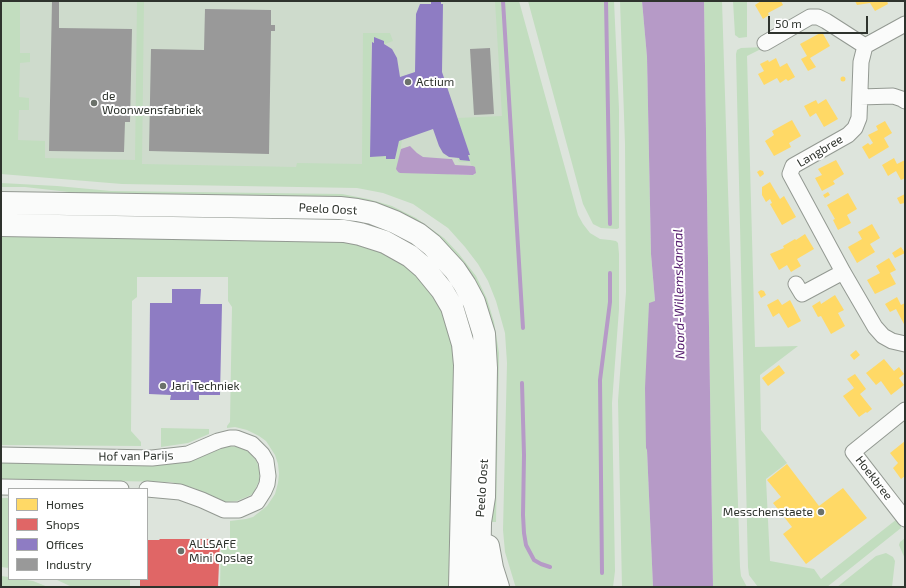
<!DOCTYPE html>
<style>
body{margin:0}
#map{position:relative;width:906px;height:588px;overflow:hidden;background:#dde4dc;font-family:"Exo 2",sans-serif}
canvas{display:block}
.frame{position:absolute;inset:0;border:2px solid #2e332d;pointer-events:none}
.legend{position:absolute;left:8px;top:488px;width:140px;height:92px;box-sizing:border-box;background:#fff;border:1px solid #abadab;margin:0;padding:5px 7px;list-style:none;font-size:12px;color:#2e332d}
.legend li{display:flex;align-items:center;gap:8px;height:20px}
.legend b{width:20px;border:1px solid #abadab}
.scale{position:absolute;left:768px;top:16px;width:100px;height:18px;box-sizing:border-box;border:2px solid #2e332d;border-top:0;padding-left:5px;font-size:12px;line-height:14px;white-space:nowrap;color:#2e332d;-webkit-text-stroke:3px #fff;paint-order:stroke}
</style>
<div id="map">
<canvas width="906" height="588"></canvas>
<div class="frame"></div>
<ul class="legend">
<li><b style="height:11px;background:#ffd966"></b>Homes</li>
<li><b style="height:11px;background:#e06666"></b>Shops</li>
<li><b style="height:11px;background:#8e7cc3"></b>Offices</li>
<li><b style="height:11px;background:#999"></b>Industry</li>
</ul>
<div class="scale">50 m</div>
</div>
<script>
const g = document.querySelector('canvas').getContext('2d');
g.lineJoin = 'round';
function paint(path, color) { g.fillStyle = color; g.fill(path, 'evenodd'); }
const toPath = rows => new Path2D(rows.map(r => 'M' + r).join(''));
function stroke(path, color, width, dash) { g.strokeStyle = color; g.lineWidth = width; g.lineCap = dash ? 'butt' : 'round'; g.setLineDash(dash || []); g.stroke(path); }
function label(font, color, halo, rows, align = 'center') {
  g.font = font + ' "Exo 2",sans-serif'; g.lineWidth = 4; g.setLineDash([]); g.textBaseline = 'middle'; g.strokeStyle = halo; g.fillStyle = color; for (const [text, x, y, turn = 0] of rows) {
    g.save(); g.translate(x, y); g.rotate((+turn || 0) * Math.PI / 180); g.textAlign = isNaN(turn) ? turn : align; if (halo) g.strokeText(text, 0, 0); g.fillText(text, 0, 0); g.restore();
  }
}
paint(toPath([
 [1,1,498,1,510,171,1,173]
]), '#cedbcc');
paint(toPath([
 [1,1,20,1,20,53,30,53,30,62,20,63,19,97,29,98,29,110,19,110,18,140,45,141,45,158,135,160,137,1,144,1,142,164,296,167,297,163,362,164,363,33,390,33,393,41,385,44,372,42,371,44,370,157,386,156,386,159,395,159,395,162,399,141,402,140,397,171,398,172,473,175,475,174,475,167,471,165,470,162,459,162,457,158,459,158,460,160,469,161,468,155,470,155,457,118,502,116,495,1,519,1,578,215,583,224,590,233,600,239,610,240,616,241,618,243,619,254,619,309,612,403,615,571,613,587,516,587,515,585,505,552,503,530,507,363,505,333,496,301,488,281,478,264,465,247,448,228,413,204,383,193,357,188,122,184,1,174],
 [528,1,614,1,619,109,619,228,617,229,601,228,593,224,583,204],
 [620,1,642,1,647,57,651,254,655,302,649,303,647,450,653,587,622,587,618,401,626,292,625,144],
 [704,1,722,1,740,567,741,576,747,587,713,587],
 [733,1,747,1,747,37,739,38,735,35],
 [765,47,747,56,755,347,798,346,760,375,761,430,787,463,766,479,770,561,814,569,821,579,897,519,901,524,901,528,827,587,758,587,749,575,748,567,736,54,737,50,741,48],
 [1,183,57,186,111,191,342,194,368,199,392,206,416,218,444,238,459,254,476,276,487,299,494,322,499,353,496,522,490,522,493,348,411,221,86,194,25,187,1,187],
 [1,234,363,239,423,273,459,340,451,587,220,587,221,540,230,540,230,521,246,519,253,517,267,506,275,494,278,483,279,474,278,464,275,455,266,441,259,436,247,430,235,427,227,428,227,426,230,422,232,307,228,301,228,277,137,277,137,297,132,301,131,431,141,442,141,446,1,445],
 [161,428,209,429,209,434,188,443,161,447],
 [228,446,239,447,249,452,256,460,260,471,259,481,254,492,251,495,237,501,226,502,218,500,194,488,171,482,1,479,1,460,182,463,188,462],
 [1,498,9,498,9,568,1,567],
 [905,538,905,559,899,545,900,542],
 [886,553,893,557,895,561,892,587,837,587,876,556],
 [1,576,9,577,9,579,20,579,33,581,48,587,1,587],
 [55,579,130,579,130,587,72,587]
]), '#c2ddbf');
paint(toPath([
 [642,1,704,1,713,587,653,587,647,450,646,448,645,388,649,303,655,301,651,254,647,57],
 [410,146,417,153,423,157,450,159,452,159,455,165,473,166,475,167,476,173,473,175,400,173,398,172,396,169,401,149]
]), '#b69ac7');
paint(toPath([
 [761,1,781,1,783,5,768,13,769,15,763,19,755,5],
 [855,1,887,1,888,4,875,11,870,3,857,5],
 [822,32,830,46,810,58,816,67,808,71,801,59,807,56,800,44],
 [776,58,780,67,787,63,795,77,788,81,786,79,780,83,777,78,764,85,758,74,764,71,760,64,768,60,769,62],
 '840.5 79a2.5 2.5 0 1 1 5 0a2.5 2.5 0 1 1-5 0Z',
 [826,99,838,119,824,127,816,113,810,117,804,106,816,100,818,104],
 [792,120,801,136,789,143,791,147,774,156,765,141,774,135,772,131],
 [885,121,892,133,884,138,889,147,869,159,862,147,868,143,870,145,873,143,868,135,878,130,876,126],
 [894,158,897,164,905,160,905,178,901,180,896,171,888,176,882,165],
 [836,160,844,174,833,181,835,184,822,191,815,178,822,175,818,169],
 [760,170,763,171,764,174,760,177,757,172],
 [770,182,780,199,784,196,796,217,782,225,770,204,772,203,770,199,766,202,762,195,762,187],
 [828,192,830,195,825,198,823,195],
 [848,193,857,209,847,215,851,223,838,230,833,220,835,219,827,205],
 [905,194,905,203,900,204,897,198],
 [872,224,880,238,870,244,875,252,857,263,848,247,862,239,858,232],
 [805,234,814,249,797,259,801,266,791,272,787,265,779,270,770,254,784,248,783,246,795,239,796,240],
 [901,247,905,253,895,258,892,253],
 [889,258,896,270,890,273,896,284,875,294,867,280,880,273,876,266],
 [761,290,764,291,766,295,761,298,758,292],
 [835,295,844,310,838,313,845,326,831,334,821,316,818,317,812,306,820,301,821,304],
 [897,297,901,305,905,303,905,326,896,309,890,312,885,304],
 [778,299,782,305,790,300,801,321,788,328,779,313,773,317,767,305],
 [856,350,860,355,854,360,850,355],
 [884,359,894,371,899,367,904,374,899,378,904,385,891,395,881,381,876,385,866,373],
 [779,365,785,373,768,386,762,378],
 [855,374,866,389,860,394,872,409,867,413,866,412,859,417,843,396,854,388,847,379],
 [905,441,905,476,901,479,893,468,898,463,890,453],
 [787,464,819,506,843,488,867,518,806,564,783,534,792,527,773,503,781,497,767,480]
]), '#ffd966');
paint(toPath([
 [160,539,220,539,218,587,140,587,140,579,147,579,147,540,159,540]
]), '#e06666');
paint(toPath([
 [431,1,441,1,441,4,443,4,442,72,470,155,468,155,470,161,460,160,459,158,449,157,443,153,439,146,433,129,399,141,395,159,386,159,386,156,370,157,372,42,374,43,374,37,384,41,384,44,392,49,397,58,400,77,415,72,416,14,420,4,431,4],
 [172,289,201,289,200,304,222,304,220,395,199,395,199,400,170,400,171,395,149,394,150,303,172,303]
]), '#8e7cc3');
paint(toPath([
 [52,1,59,1,59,28,132,29,130,122,125,122,124,152,49,151],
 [205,9,271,10,271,25,275,25,275,31,271,31,269,154,149,151,151,49,204,50],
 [490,48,494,114,474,115,470,49]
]), '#999');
stroke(toPath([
 [503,1,523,328],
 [606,1,610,224],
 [522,383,524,455,523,515,524,533,526,545,534,560,541,564,550,567],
 [602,573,600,380,610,302,610,273]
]), '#b69ac7', 4);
const street = toPath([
 [905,24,865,46,861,62,859,118,855,128,848,135,793,166,790,174,843,272,875,327,883,336,892,341,905,344],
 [765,43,810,17,818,17,826,21,865,46],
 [860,97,893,96,902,99,905,101],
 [796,284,802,294,843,272],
 [905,410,853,452,905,519],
 [1,455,152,458,188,454,218,441,230,438,236,438,252,444,262,454,266,461,268,476,267,484,264,491,257,502,239,510,224,510,202,500,180,492,147,489],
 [1,487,121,489]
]);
const primary = toPath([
 [1,203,340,208,357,210,372,213,395,222,418,234,432,245,455,270,465,285,474,302,484,334,486,368,484,497,480,522,479,587],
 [1,225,344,231,360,234,385,242,410,256,424,268,442,290,452,307,463,344,465,365,460,587],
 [488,546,492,568,498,587]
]);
stroke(street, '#939992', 17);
stroke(primary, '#939992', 24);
stroke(street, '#fafbfa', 15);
stroke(primary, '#fafbfa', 22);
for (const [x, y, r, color] of [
 [408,82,4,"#6b716a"],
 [94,103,4,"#6b716a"],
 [163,386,4,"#6b716a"],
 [821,512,4,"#6b716a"],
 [181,551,4,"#6b716a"]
]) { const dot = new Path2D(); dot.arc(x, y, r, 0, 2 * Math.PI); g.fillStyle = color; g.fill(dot); stroke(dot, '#fff', 1.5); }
label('12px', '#2e332d', '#fff', [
 ["Actium",416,82],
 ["de",102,96],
 ["Woonwensfabriek",102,110],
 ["Jari Techniek",171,386],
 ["Messchenstaete",813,512,"right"],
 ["ALLSAFE",189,544],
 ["Mini Opslag",189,558]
], 'left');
label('12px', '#2e332d', '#fff', [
 ["Langbree",820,151,-31],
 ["Peelo Oost",328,209,3],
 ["Hof van Parijs",136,456,-1],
 ["Hoekbree",874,478,52],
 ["Peelo Oost",482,488,-86]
]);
label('italic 13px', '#531a6c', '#fff', [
 ["Noord-Willemskanaal",679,294,-91]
]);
</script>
